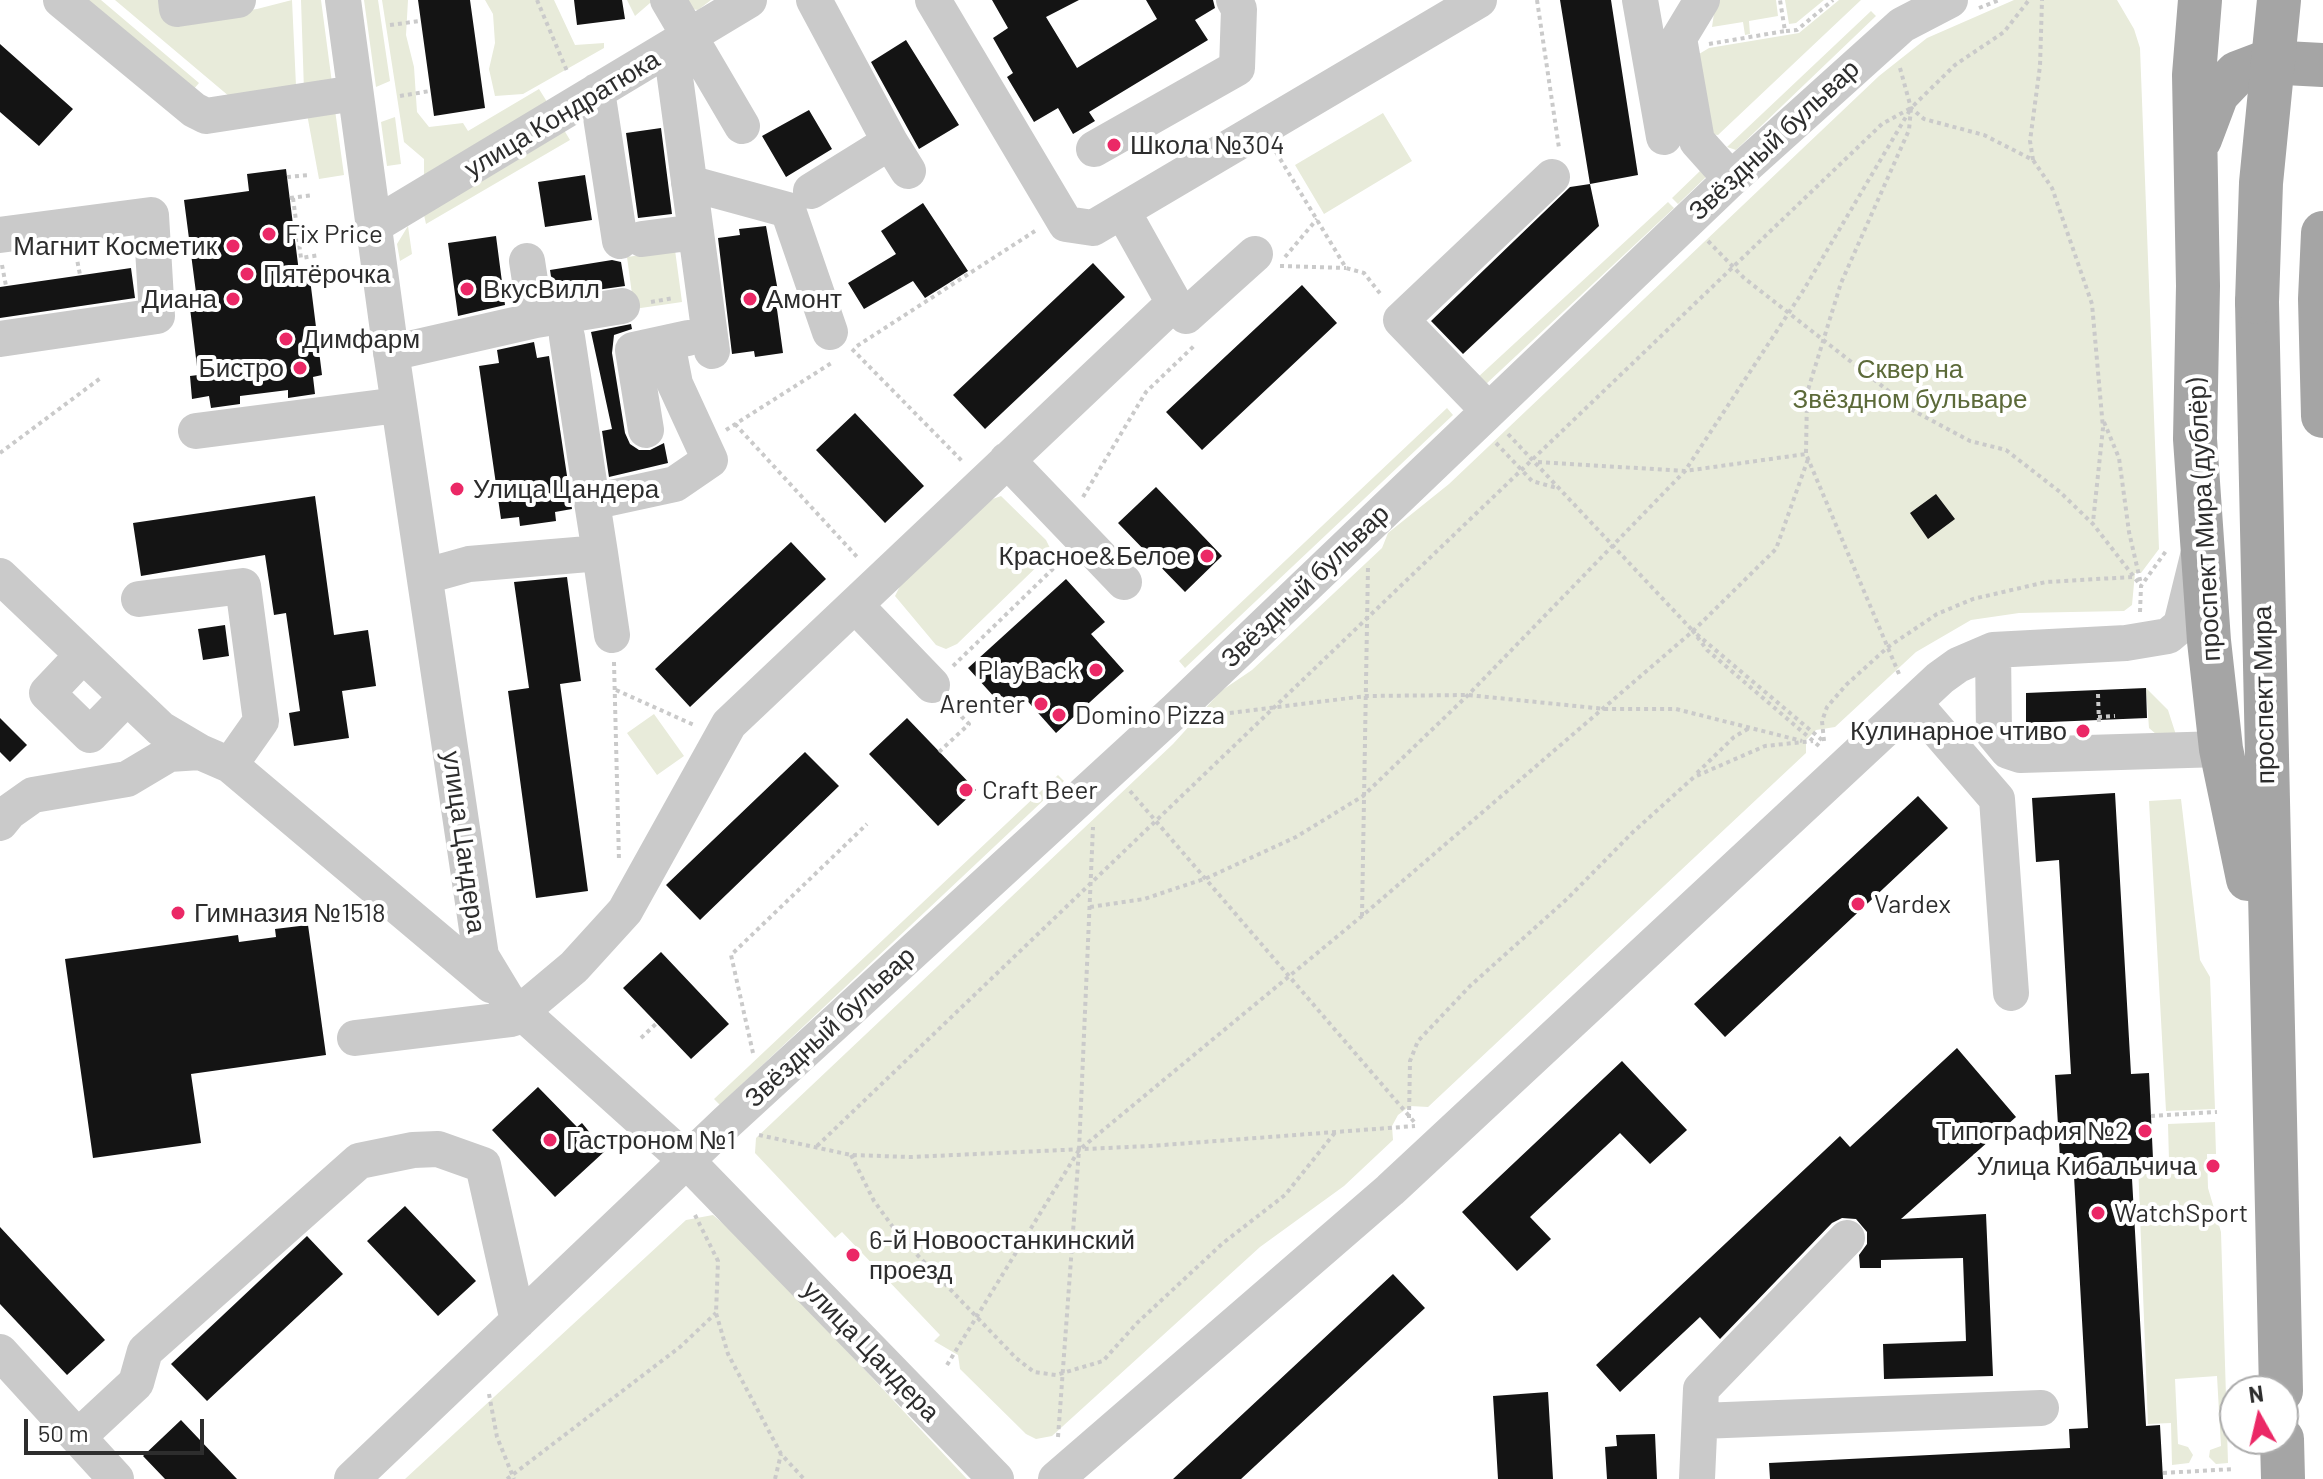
<!DOCTYPE html>
<meta charset="utf-8">
<style>
body{margin:0}
#map{position:relative;width:2323px;height:1479px;overflow:hidden;background:#fff;font-family:Barlow,sans-serif}
canvas{display:block}
.north{position:absolute;left:2219px;top:1375px;width:80px;height:80px;box-sizing:border-box;background:#fff;border:2px solid #ababab;border-radius:50%;rotate:352deg;font-size:22px;font-weight:700;line-height:32px;text-align:center;color:#2d2d2d}
.north::after{content:'';display:block;margin:auto;width:28px;height:36px;background:#eb2866;clip-path:polygon(50% 0,100% 100%,50% 72%,0 100%)}
.scale{position:absolute;left:24px;top:1419px;width:180px;height:36px;box-sizing:border-box;border:4px solid #2d2d2d;border-top:0;padding-left:10px;font-size:24px;line-height:28px;white-space:nowrap;color:#2d2d2d;-webkit-text-stroke:6px #fff;paint-order:stroke}
</style>
<div id="map">
<canvas width="2323" height="1479"></canvas>
<div class="north">N</div>
<div class="scale">50 m</div>
</div>
<script>
const g = document.querySelector('canvas').getContext('2d');
g.lineJoin = 'round';
function paint(path, color) { g.fillStyle = color; g.fill(path, 'evenodd'); }
const toPath = rows => new Path2D(rows.map(r => 'M' + r).join(''));
function stroke(path, color, width, dash) { g.strokeStyle = color; g.lineWidth = width; g.lineCap = dash ? 'butt' : 'round'; g.setLineDash(dash || []); g.stroke(path); }
function label(font, color, halo, rows, align = 'center') {
  g.font = font + ' Barlow,sans-serif'; g.lineWidth = 8; g.setLineDash([]); g.textBaseline = 'middle'; g.strokeStyle = halo; g.fillStyle = color; for (const [text, x, y, turn = 0] of rows) {
    g.save(); g.translate(x, y); g.rotate((+turn || 0) * Math.PI / 180); g.textAlign = isNaN(turn) ? turn : align; if (halo) g.strokeText(text, 0, 0); g.fillText(text, 0, 0); g.restore();
  }
}
paint(toPath([
 [87,0,101,0,199,83,193,90],
 [115,0,166,0,170,22,257,9,292,0,296,86,230,97],
 [301,0,321,0,332,83,304,91],
 [364,0,378,0,390,81,376,87],
 [382,0,408,0,406,35,414,67,417,112,429,127,463,123,468,131,539,89,549,105,424,181,424,159,404,142],
 [485,0,554,0,575,45,604,43,604,48,523,94,495,96,489,69,495,43,493,14],
 [627,0,711,0,698,10,650,3,635,16],
 [1716,0,1776,0,1778,16,1749,21,1750,34,1745,35,1743,22,1712,27],
 [1785,0,1824,0,1796,23,1789,24],
 [1839,0,1861,0,1718,135,1710,134,1699,54,1709,48,1799,33],
 [2014,0,2117,0,2134,29,2140,48,2159,549,2141,573,2135,573,2132,605,2124,611,2019,613,1971,620,1916,652,1835,727,1816,730,1806,740,1806,753,1428,1107,1410,1106,1398,1115,1392,1126,1393,1140,1344,1186,1260,1247,1052,1436,1036,1439,1026,1434,960,1369,958,1355,934,1341,940,1335,842,1232,835,1238,755,1153,756,1138,1173,744,1221,691,1252,670,1382,548,1388,533,1449,484,1879,76,1927,38],
 [1871,11,1876,16,1736,150,1727,147],
 [335,110,344,175,319,179,307,114],
 [1383,113,1412,161,1324,214,1295,165],
 [395,117,401,164,387,166,381,122],
 [564,130,570,140,426,224,424,215],
 [1700,171,1706,177,1678,204,1672,198],
 [1668,202,1674,208,1485,385,1477,378],
 [408,226,412,254,400,261,397,244],
 [675,250,682,302,634,309,627,257],
 [1447,408,1453,415,1185,668,1179,661],
 [1001,496,1046,540,1052,552,957,644,946,649,936,645,895,596,901,584,990,500],
 [2146,688,2168,710,2177,738,2157,735,2149,728],
 [654,714,684,756,657,775,627,733],
 [1058,775,1064,781,720,1105,714,1099],
 [2181,799,2200,960,2210,977,2215,1109,2166,1111,2149,801],
 [2215,1122,2216,1154,2207,1154,2208,1188,2221,1232,2228,1463,2216,1464,2209,1457,2210,1450,2221,1446,2217,1376,2175,1379,2178,1444,2188,1447,2193,1455,2189,1463,2172,1465,2171,1423,2148,1424,2138,1162,2169,1161,2168,1124],
 [713,1215,747,1244,967,1479,405,1479,686,1220]
]), '#e8ebda');
paint(toPath([
 [418,0,470,0,485,108,434,116],
 [574,0,622,0,625,19,577,25],
 [992,0,1079,0,1046,17,1077,68,1157,19,1146,0,1213,0,1215,8,1195,20,1208,40,1089,112,1095,121,1073,134,1058,108,1034,122,1007,77,1013,73,993,38,1008,28],
 [1560,0,1611,0,1638,175,1590,184],
 [906,40,959,125,919,149,871,62],
 [0,44,73,109,39,146,0,112],
 [809,110,832,149,786,177,762,136],
 [661,128,672,214,638,218,626,133],
 [286,169,299,272,309,271,322,375,313,377,315,394,288,398,288,390,240,396,240,404,211,408,209,396,192,399,190,376,198,375,190,308,198,308,184,200,249,191,247,174],
 [585,175,592,220,545,227,538,182],
 [1590,184,1599,226,1463,354,1431,321,1570,187],
 [923,203,968,271,925,298,913,281,864,309,848,283,896,254,881,231],
 [766,226,780,302,776,302,783,353,755,357,754,351,732,354,718,238,740,235,739,229],
 [496,236,505,305,458,316,448,243],
 [612,260,621,262,625,286,554,296,550,270],
 [1093,263,1125,297,985,429,953,395],
 [131,268,135,298,0,318,0,287],
 [1302,285,1337,323,1202,450,1166,412],
 [631,324,632,329,614,335,612,353,625,433,630,444,639,450,650,450,664,443,668,463,609,477,602,431,612,429,591,332],
 [534,342,537,358,549,356,572,509,555,512,556,521,520,526,519,517,501,519,479,366,499,363,497,350],
 [855,413,924,486,885,523,816,450],
 [1156,487,1222,556,1185,592,1118,523],
 [1936,494,1955,519,1928,539,1910,513],
 [315,496,334,635,368,630,376,686,342,691,349,738,294,746,289,713,300,711,286,613,274,615,265,555,141,576,133,523],
 [791,542,826,579,690,707,655,669],
 [567,577,581,681,560,684,588,891,536,898,508,691,529,688,514,582],
 [1066,579,1105,622,1091,634,1124,671,1056,733,1023,696,1007,711,968,668],
 [225,625,229,656,203,660,198,629],
 [2146,688,2147,718,2026,723,2026,693],
 [0,718,27,745,10,762,0,752],
 [907,718,976,790,938,826,869,754],
 [805,752,839,786,700,920,666,885],
 [2115,793,2131,1074,2149,1073,2153,1159,2131,1161,2146,1426,2160,1425,2163,1479,1770,1479,1769,1463,2070,1448,2069,1429,2088,1428,2073,1158,2060,1159,2055,1075,2071,1074,2059,860,2036,862,2032,798],
 [1918,796,1948,828,1725,1037,1694,1004],
 [308,925,326,1055,191,1074,201,1143,93,1158,65,959,238,935,239,942,276,937,275,929],
 [661,952,729,1024,691,1059,623,988],
 [1957,1048,2016,1117,1901,1219,1986,1214,1993,1376,1884,1379,1883,1344,1966,1341,1963,1258,1881,1260,1881,1268,1860,1268,1859,1255,1867,1244,1867,1232,1856,1219,1842,1218,1832,1223,1720,1339,1700,1317,1620,1392,1596,1365,1840,1136,1850,1147],
 [1622,1061,1687,1130,1650,1164,1620,1133,1530,1217,1551,1239,1517,1271,1462,1212],
 [538,1087,577,1127,582,1123,605,1151,555,1197,492,1130],
 [405,1206,476,1281,438,1316,367,1241],
 [0,1227,105,1340,67,1375,0,1304],
 [307,1236,343,1274,207,1401,171,1364],
 [1393,1274,1425,1308,1241,1479,1173,1479],
 [1548,1392,1553,1479,1498,1479,1493,1396],
 [181,1420,237,1479,165,1479,143,1456],
 [1655,1434,1657,1479,1607,1479,1605,1447,1617,1446,1616,1435]
]), '#141414');
stroke(toPath([
 [537,0,567,71],
 [1537,0,1559,148],
 [1979,8,1999,0],
 [390,25,420,21],
 [1786,31,1797,30,1833,0],
 [1709,44,1785,31,1780,0],
 [1900,68,1911,108,1924,119,1984,135,2033,160,2052,188,2092,304,2103,428,2093,522],
 [400,96,430,91],
 [1276,152,1346,268,1364,273,1382,296],
 [2033,160,2030,141,2040,66,2042,0],
 [287,177,310,175],
 [290,198,313,195],
 [293,198,301,258,320,255],
 [1708,241,1744,278,1914,411,1970,441,2006,450,2060,492,2093,524,2141,586],
 [76,254,80,275],
 [1285,257,1317,219],
 [2,265,6,286],
 [1280,266,1346,268],
 [310,276,323,274],
 [651,302,674,298],
 [857,346,1035,231],
 [852,349,963,462],
 [2104,422,2119,458,2129,532,2141,584],
 [735,424,859,559],
 [726,430,833,362],
 [1508,434,1693,631],
 [1496,443,1532,481,1557,488],
 [0,453,102,377],
 [1538,462,1685,471,1806,454],
 [1083,497,1146,392,1196,344],
 [2140,612,2141,586,2166,551],
 [614,662,619,861],
 [953,666,1061,561],
 [1899,674,1806,454,1807,393,1841,283,1909,130,1911,108,1955,65,2004,32,2029,0],
 [616,690,694,725],
 [2098,694,2099,724],
 [1214,715,1366,696,1468,695,1605,709,1676,709,1802,741],
 [2098,717,2115,716],
 [1824,741,1822,721,1827,707,1846,685,1888,647,1937,614,1973,599,2046,582,2132,577],
 [1819,746,1707,650,1693,631,1822,740],
 [939,752,969,724,951,706],
 [1697,773,1734,737,1751,727],
 [1130,791,1416,1124],
 [1090,907,1144,899,1207,878,1296,837,1363,796,1468,695,1685,471,1803,291,1910,110],
 [1362,916,1368,566],
 [641,1038,657,1023],
 [753,1053,731,955,867,824],
 [2151,1116,2217,1112],
 [1409,1118,1410,1061,1418,1041,1470,986,1567,899,1632,833,1694,777,1765,746,1813,741],
 [759,1135,851,1155,911,1157,1150,1146,1415,1126],
 [817,1146,1882,124,1911,108],
 [851,1155,874,1201,901,1238,1016,1358,1034,1372,1056,1375,1103,1361,1137,1323,1223,1243,1285,1195,1337,1130],
 [695,1215,718,1261,716,1313,728,1354,781,1454,804,1479],
 [947,1365,1079,1150,1362,916,1693,631,1776,549,1808,459],
 [489,1394,497,1437,514,1479],
 [1058,1437,1079,1150,1093,827],
 [2163,1473,2234,1469],
 [507,1479,680,1347,716,1313],
 [775,1479,781,1454]
]), '#cacaca', 4, [4, 4]);
stroke(toPath([
 [61,0,194,110,206,116,355,93],
 [176,0,177,9,238,0],
 [343,0,389,338,481,956,507,999,686,1160,996,1479],
 [668,0,742,126],
 [933,0,1066,224,1093,228,1479,0],
 [1640,0,1664,137],
 [1702,0,1679,38,1697,141,1731,179],
 [671,48,712,351],
 [597,91,620,241],
 [890,142,908,171],
 [1094,149,1237,68,1239,9,1234,0],
 [689,183,788,210,830,332],
 [811,191,890,142,814,0],
 [373,226,749,0],
 [0,235,151,215,157,316,0,339],
 [642,239,696,232],
 [527,261,536,320],
 [1174,303,1186,316,1255,254],
 [567,337,592,502],
 [391,353,536,320,622,306],
 [1488,410,1401,320,1552,177],
 [646,430,633,350,688,338],
 [196,431,398,405],
 [1007,460,1124,582],
 [600,553,612,635],
 [0,576,161,729,200,752],
 [426,576,469,564,600,553,592,502,675,484,710,460,675,384,667,343],
 [139,599,243,586,261,721,230,765],
 [855,605,932,685],
 [1993,650,1994,734,2008,751,2020,755,2221,749],
 [83,655,47,693,90,735,127,697],
 [1914,703,1997,799,2011,993],
 [0,823,9,812,33,795,127,779,169,754,200,752,230,765,491,985],
 [355,1038,512,1019,574,967,625,911,729,724,1174,303,1123,212],
 [0,1352,116,1479],
 [1700,1421,2041,1408],
 [78,1437,136,1383,145,1351,359,1161,413,1150,438,1149,483,1165,518,1321],
 [352,1479,727,1122,1176,710,1731,179,1902,25,1950,0],
 [1056,1479,1390,1190,1940,678,1958,665,1993,650,2126,643,2168,636,2181,625,2198,556],
 [1697,1479,1701,1389,1847,1238]
]), '#cacaca', 36);
stroke(toPath([
 [2200,0,2194,75,2198,286,2195,439,2209,641,2221,749,2248,879],
 [2200,139,2217,94,2237,73,2266,62,2323,65],
 [2323,233,2320,299,2323,416],
 [2257,302,2281,1391],
 [2282,1439,2283,1479]
]), '#a5a5a5', 44);
stroke(toPath([
 [2257,302,2261,183,2279,0]
]), '#a5a5a5', 44);
for (const [x, y, r, color] of [
 [1114,145,8,"#eb2866"],
 [269,234,8,"#eb2866"],
 [233,246,8,"#eb2866"],
 [247,274,8,"#eb2866"],
 [467,289,8,"#eb2866"],
 [233,299,8,"#eb2866"],
 [750,299,8,"#eb2866"],
 [286,339,8,"#eb2866"],
 [300,368,8,"#eb2866"],
 [457,489,8,"#eb2866"],
 [1207,556,8,"#eb2866"],
 [1096,670,8,"#eb2866"],
 [1041,704,8,"#eb2866"],
 [1059,715,8,"#eb2866"],
 [2083,731,8,"#eb2866"],
 [966,790,8,"#eb2866"],
 [1858,904,8,"#eb2866"],
 [178,913,8,"#eb2866"],
 [2145,1131,8,"#eb2866"],
 [550,1140,8,"#eb2866"],
 [2213,1166,8,"#eb2866"],
 [2098,1213,8,"#eb2866"],
 [853,1255,8,"#eb2866"]
]) { const dot = new Path2D(); dot.arc(x, y, r, 0, 2 * Math.PI); g.fillStyle = color; g.fill(dot); stroke(dot, '#fff', 3); }
label('26px', '#2d2d2d', '#fff', [
 ["улица Кондратюка",562,114,-31],
 ["Звёздный бульвар",1774,140,-43],
 ["проспект Мира (дублёр)",2204,520,-93],
 ["Звёздный бульвар",1305,586,-44],
 ["проспект Мира",2264,695,-91],
 ["улица Цандера",464,842,82],
 ["Звёздный бульвар",830,1027,-43],
 ["улица Цандера",871,1351,46]
]);
label('26px', '#2d2d2d', '#fff', [
 ["Школа №304",1130,145],
 ["Fix Price",285,234],
 ["Магнит Косметик",217,246,"right"],
 ["Пятёрочка",263,274],
 ["ВкусВилл",483,289],
 ["Диана",217,299,"right"],
 ["Амонт",766,299],
 ["Димфарм",302,339],
 ["Бистро",284,368,"right"],
 ["Улица Цандера",473,489],
 ["Красное&Белое",1191,556,"right"],
 ["PlayBack",1080,670,"right"],
 ["Arenter",1025,704,"right"],
 ["Domino Pizza",1075,715],
 ["Кулинарное чтиво",2067,731,"right"],
 ["Craft Beer",982,790],
 ["Vardex",1874,904],
 ["Гимназия №1518",194,913],
 ["Типография №2",2129,1131,"right"],
 ["Гастроном №1",566,1140],
 ["Улица Кибальчича",2197,1166,"right"],
 ["WatchSport",2114,1213],
 ["6-й Новоостанкинский",869,1240],
 ["проезд",869,1270]
], 'left');
label('26px', '#5c6a39', '#fff', [
 ["Сквер на",1910,369],
 ["Звёздном бульваре",1910,399]
]);
</script>
